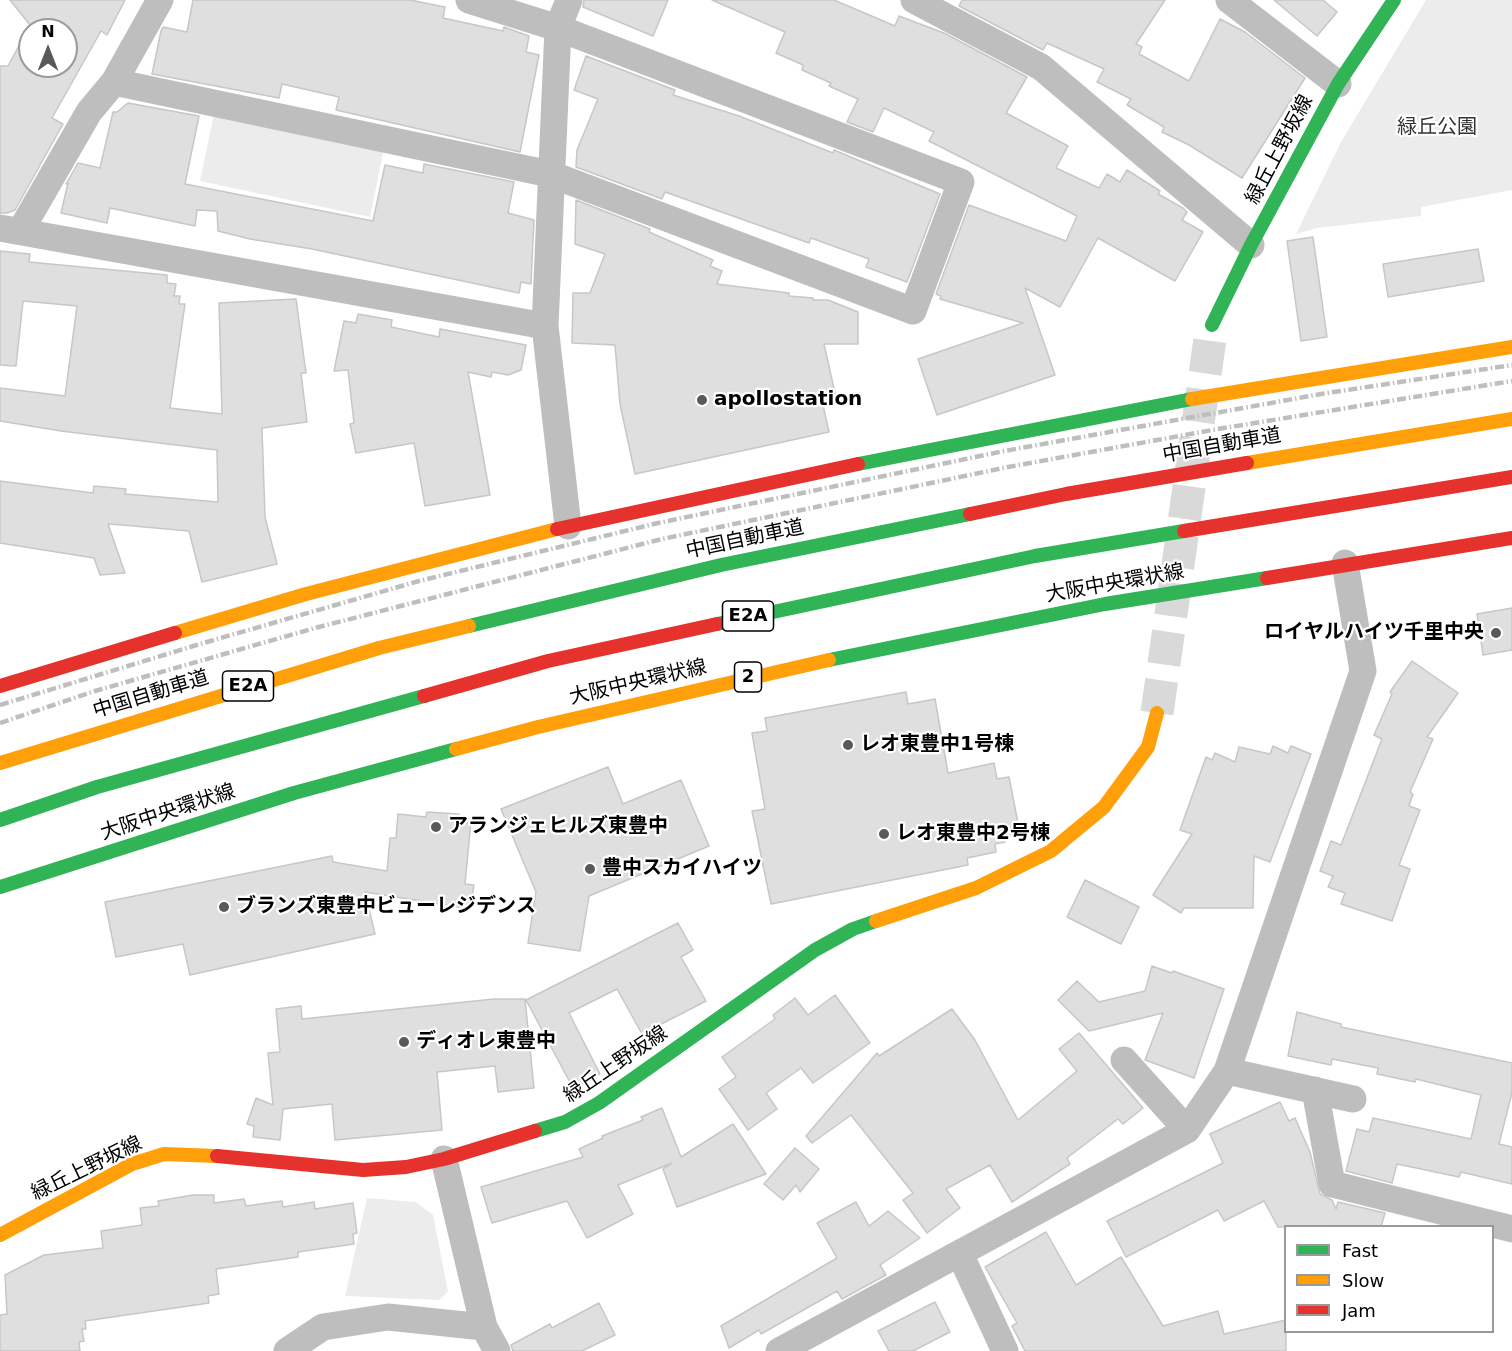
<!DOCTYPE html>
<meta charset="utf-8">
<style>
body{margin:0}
#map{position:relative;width:1512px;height:1351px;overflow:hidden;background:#fff;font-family:"DejaVu Sans",sans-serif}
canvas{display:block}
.legend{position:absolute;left:1284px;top:1225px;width:210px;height:108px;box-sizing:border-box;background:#fff;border:2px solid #999;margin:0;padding:8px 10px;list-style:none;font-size:18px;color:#000}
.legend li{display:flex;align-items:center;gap:12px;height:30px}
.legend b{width:30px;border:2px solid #999}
.north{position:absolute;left:18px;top:18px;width:60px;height:60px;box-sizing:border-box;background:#fff;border:2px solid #999;border-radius:50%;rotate:0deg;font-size:16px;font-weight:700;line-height:24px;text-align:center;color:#000}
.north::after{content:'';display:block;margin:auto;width:21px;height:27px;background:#595959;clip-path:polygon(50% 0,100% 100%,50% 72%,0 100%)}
</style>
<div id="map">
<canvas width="1512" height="1351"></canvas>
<ul class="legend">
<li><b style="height:8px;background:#30b455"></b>Fast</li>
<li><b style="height:8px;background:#ff9f0a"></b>Slow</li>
<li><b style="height:8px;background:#e5322d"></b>Jam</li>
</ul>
<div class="north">N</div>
</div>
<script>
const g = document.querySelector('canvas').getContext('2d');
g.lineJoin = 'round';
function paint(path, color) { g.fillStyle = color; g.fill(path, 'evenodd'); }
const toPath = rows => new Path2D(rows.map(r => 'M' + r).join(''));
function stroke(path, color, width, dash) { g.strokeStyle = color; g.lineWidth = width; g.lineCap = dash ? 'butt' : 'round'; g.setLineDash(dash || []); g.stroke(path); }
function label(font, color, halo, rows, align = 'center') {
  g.font = font + ' "DejaVu Sans","Noto Sans JP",sans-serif'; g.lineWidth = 4.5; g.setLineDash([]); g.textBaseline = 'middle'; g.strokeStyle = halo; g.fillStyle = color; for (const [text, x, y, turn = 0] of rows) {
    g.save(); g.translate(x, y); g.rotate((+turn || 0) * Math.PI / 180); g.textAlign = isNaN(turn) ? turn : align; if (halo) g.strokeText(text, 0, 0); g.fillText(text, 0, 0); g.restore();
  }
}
paint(toPath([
 [1426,0,1512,0,1512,190,1421,207,1421,216,1317,228,1296,234,1341,142],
 [215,109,384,148,370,217,200,181],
 [367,1198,416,1202,433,1215,448,1292,439,1300,345,1296]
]), '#ececec');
const building = toPath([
 [10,0,125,0,107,35,101,31,52,118,63,124,15,210,7,213,0,213,0,66,8,66,30,25,10,0],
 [30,30,66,30,66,66,30,66,30,30],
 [193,0,410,0,445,7,443,18,503,31,504,27,529,36,526,52,539,55,520,152,336,110,339,97,282,84,279,98,152,74,161,31,163,27,187,32,193,0],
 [584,0,668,0,653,36,583,7,584,0],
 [712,0,834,0,895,26,899,16,944,33,1027,77,1006,113,1068,146,1056,168,1099,188,1107,174,1120,182,1127,170,1160,191,1158,194,1183,208,1187,212,1182,220,1203,232,1175,281,1098,238,1060,307,1025,288,1055,375,937,415,918,359,1023,323,940,299,941,296,936,294,969,205,1066,241,1077,216,929,141,934,132,884,108,873,132,847,122,858,99,829,86,831,83,802,70,803,65,776,53,785,32,712,0],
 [962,0,1165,0,1136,44,1142,47,1139,54,1189,81,1220,19,1245,32,1305,78,1242,178,1189,145,1162,132,1164,127,1127,105,1131,99,1097,82,1104,69,1047,43,1043,50,959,6,962,0],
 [1274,0,1323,0,1337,12,1317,36,1274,0],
 [586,56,675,90,673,95,739,116,833,153,834,150,940,194,907,282,866,267,869,259,811,238,809,243,665,192,662,199,576,167,577,150,598,99,574,90,586,56],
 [128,103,199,116,185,184,373,221,385,165,423,173,424,164,514,182,508,213,534,220,531,284,521,282,519,293,312,249,250,239,218,231,217,211,197,210,195,226,110,208,107,223,61,213,68,183,66,184,78,163,100,168,113,112,117,112,128,103],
 [576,200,650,229,649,232,713,260,710,266,722,271,717,284,789,293,789,296,813,298,813,300,828,300,858,312,858,344,824,344,837,402,823,405,829,432,635,474,620,404,615,345,572,343,573,293,590,293,605,254,575,244,576,200],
 [1313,237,1327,337,1301,341,1287,241,1313,237],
 [1478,249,1484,281,1388,297,1383,264,1478,249],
 [0,251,30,254,29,262,167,275,167,283,176,284,174,296,180,296,179,304,185,304,170,408,222,414,219,303,296,299,306,373,301,373,307,422,262,428,265,517,277,564,202,582,189,531,122,525,108,524,125,573,100,575,94,558,0,543,0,481,93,493,94,486,126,489,125,494,218,502,217,450,61,431,0,421,0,388,65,396,77,306,23,301,16,366,0,365,0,251],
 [358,314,392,320,391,327,439,337,440,329,526,345,521,370,508,375,492,372,491,377,468,372,490,495,425,506,414,443,356,453,350,424,354,423,348,370,334,371,344,321,356,323,358,314],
 [1512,608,1512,650,1483,655,1477,614,1512,608],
 [1412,661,1458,693,1427,737,1433,739,1410,792,1413,794,1409,806,1420,810,1399,865,1410,869,1392,921,1341,904,1345,893,1328,887,1333,876,1320,871,1331,841,1341,845,1382,739,1374,735,1392,694,1390,692,1412,661],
 [906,692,908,704,935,699,948,773,994,763,997,779,1009,777,1020,833,1004,836,1005,842,995,844,996,852,967,858,968,865,771,904,752,811,765,809,752,733,767,731,765,718,906,692],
 [1273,746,1288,753,1291,746,1311,754,1270,862,1254,856,1253,908,1184,908,1181,913,1153,895,1192,834,1180,830,1206,757,1212,760,1215,753,1235,762,1239,747,1270,754,1273,746],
 [608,767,623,804,681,780,709,846,589,896,580,951,528,943,536,892,501,809,608,767],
 [427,812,459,814,458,827,471,821,465,884,474,885,470,909,365,892,375,934,190,975,183,944,116,957,105,902,332,856,333,862,387,871,390,838,396,838,398,814,426,817,427,812],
 [1085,880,1139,907,1121,944,1067,917,1085,880],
 [678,923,693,950,681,957,706,1001,642,1034,617,989,569,1013,600,1074,573,1088,526,1000,678,923],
 [1152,966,1172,973,1173,971,1224,989,1194,1078,1145,1060,1163,1013,1089,1031,1058,1000,1077,981,1099,1002,1145,991,1152,966],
 [835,995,870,1043,813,1083,801,1068,766,1093,777,1109,748,1130,719,1089,736,1077,722,1057,775,1019,773,1015,795,998,808,1015,835,995],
 [494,999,525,999,534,1088,498,1092,495,1066,437,1072,442,1130,335,1140,332,1104,283,1109,280,1140,253,1137,254,1126,247,1124,256,1098,273,1105,268,1053,280,1052,276,1009,301,1006,302,1019,494,999],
 [952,1009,975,1040,1018,1120,1077,1071,1059,1049,1079,1033,1143,1108,1123,1124,1118,1119,1067,1158,1070,1164,1012,1202,990,1165,946,1189,960,1208,927,1233,903,1200,913,1193,851,1115,812,1143,806,1136,877,1053,879,1056,952,1009],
 [1297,1012,1341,1024,1341,1027,1512,1063,1512,1093,1499,1144,1512,1147,1512,1184,1461,1172,1459,1177,1397,1164,1392,1183,1346,1171,1357,1129,1369,1132,1373,1118,1471,1139,1481,1095,1416,1079,1415,1082,1377,1074,1378,1068,1332,1059,1331,1065,1288,1056,1297,1012],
 [1280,1102,1289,1121,1295,1118,1310,1152,1320,1194,1332,1200,1336,1209,1338,1202,1385,1213,1381,1227,1278,1227,1264,1201,1224,1221,1218,1210,1126,1257,1107,1221,1223,1163,1210,1134,1280,1102],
 [662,1108,681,1157,733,1124,766,1174,677,1207,663,1169,672,1163,618,1185,633,1214,587,1238,567,1201,492,1223,481,1187,583,1157,579,1149,603,1138,602,1136,643,1120,641,1117,662,1108],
 [795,1148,819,1169,800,1192,796,1185,783,1200,764,1184,795,1148],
 [193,1195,214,1195,214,1203,244,1199,246,1206,282,1201,283,1207,314,1202,315,1209,353,1203,357,1233,353,1234,354,1244,298,1252,298,1257,216,1269,219,1294,208,1296,209,1303,85,1321,86,1329,82,1329,84,1341,79,1342,80,1351,0,1351,0,1315,7,1314,5,1275,44,1255,103,1248,101,1231,142,1225,140,1208,159,1206,158,1201,193,1195],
 [856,1202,869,1226,888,1211,920,1238,880,1265,886,1275,842,1299,837,1291,761,1334,759,1330,729,1348,721,1326,837,1258,817,1223,856,1202],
 [1046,1232,1076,1285,1121,1257,1163,1326,1218,1311,1224,1334,1286,1320,1286,1351,1025,1351,1012,1326,1017,1323,985,1267,1046,1232],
 [935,1302,950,1332,913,1351,889,1351,878,1331,935,1302],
 [599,1303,615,1335,582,1351,513,1351,511,1345,550,1324,552,1328,599,1303]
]);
paint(building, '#dfdfdf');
stroke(building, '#c7c7c7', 1.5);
stroke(toPath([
 [1157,713,1212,325]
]), '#d9d9d9', 33, [33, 16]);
stroke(toPath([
 [914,0,1041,67,1251,245],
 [1229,0,1338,84],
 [114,82,550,174,913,311,961,182,558,28,469,0],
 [0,228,545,326],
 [21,230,89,112,114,82,160,0],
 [568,526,545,326,558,28,569,0],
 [1124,1060,1187,1130],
 [1227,1071,1353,1099],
 [1315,1090,1332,1184,1512,1229],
 [444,1159,484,1327,497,1351],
 [960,1254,1005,1351],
 [287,1351,323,1327,388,1317,484,1327],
 [779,1351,1187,1130,1227,1071,1363,671,1345,563]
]), '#bebebe', 27);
stroke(toPath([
 [1212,325,1251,245,1338,84,1394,0],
 [858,464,1192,399],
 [717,624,1035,556,1184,531],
 [469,626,721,565,970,514],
 [829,660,1105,604,1267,578],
 [0,820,97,787,424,696],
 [0,887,294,793,456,749],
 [535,1131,565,1122,599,1103,815,950,853,929,876,921]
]), '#30b455', 14);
stroke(toPath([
 [1192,399,1512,347],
 [1247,463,1512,419],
 [175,633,306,594,557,529],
 [456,749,538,727,829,660],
 [0,763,379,648,469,626],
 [876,921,976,888,1051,851,1104,807,1148,747,1157,713],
 [0,1235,132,1164,164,1154,217,1156]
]), '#ff9f0a', 14);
stroke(toPath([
 [970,514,1066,494,1247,463],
 [557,529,858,464],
 [1184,531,1512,477],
 [1267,578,1512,538],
 [0,686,175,633],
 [424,696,548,661,717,624],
 [217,1156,363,1170,406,1167,444,1159,535,1131]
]), '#e5322d', 14);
stroke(toPath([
 [0,705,200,644,419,581,658,523,1004,451,1321,394,1512,365],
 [0,723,95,691,315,628,662,539,1008,467,1218,429,1512,381]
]), '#bebebe', 4.5, [9, 3, 1.5, 3]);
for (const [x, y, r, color] of [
 [702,400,6,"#595959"],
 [1496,633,6,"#595959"],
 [848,745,6,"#595959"],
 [436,827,6,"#595959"],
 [884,834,6,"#595959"],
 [590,869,6,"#595959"],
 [224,907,6,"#595959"],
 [404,1042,6,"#595959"]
]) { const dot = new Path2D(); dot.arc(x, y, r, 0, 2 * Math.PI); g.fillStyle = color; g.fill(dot); stroke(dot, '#fff', 2); }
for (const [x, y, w] of [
 [748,616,51],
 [748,677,27],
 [248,686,51]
]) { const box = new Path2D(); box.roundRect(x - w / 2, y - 15, w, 30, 4.5); g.fillStyle = '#fff'; g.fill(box); stroke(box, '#000', 1.5); }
label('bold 18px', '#000', null, [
 ["E2A",748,616],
 ["2",748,677],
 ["E2A",248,686]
]);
label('20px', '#333', '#fff', [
 ["緑丘公園",1437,128]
]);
label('20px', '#000', '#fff', [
 ["緑丘上野坂線",1280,150,-62],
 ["中国自動車道",1222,446,-10],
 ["中国自動車道",745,540,-12],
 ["大阪中央環状線",1115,584,-10],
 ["大阪中央環状線",638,683,-13],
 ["中国自動車道",151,695,-17],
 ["大阪中央環状線",168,813,-18],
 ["緑丘上野坂線",616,1065,-34],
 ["緑丘上野坂線",87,1169,-26]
]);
label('bold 20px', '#000', '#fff', [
 ["apollostation",714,400],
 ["ロイヤルハイツ千里中央",1484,633,"right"],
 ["レオ東豊中1号棟",860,745],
 ["アランジェヒルズ東豊中",448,827],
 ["レオ東豊中2号棟",896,834],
 ["豊中スカイハイツ",602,869],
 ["ブランズ東豊中ビューレジデンス",236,907],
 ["ディオレ東豊中",416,1042]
], 'left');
</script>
